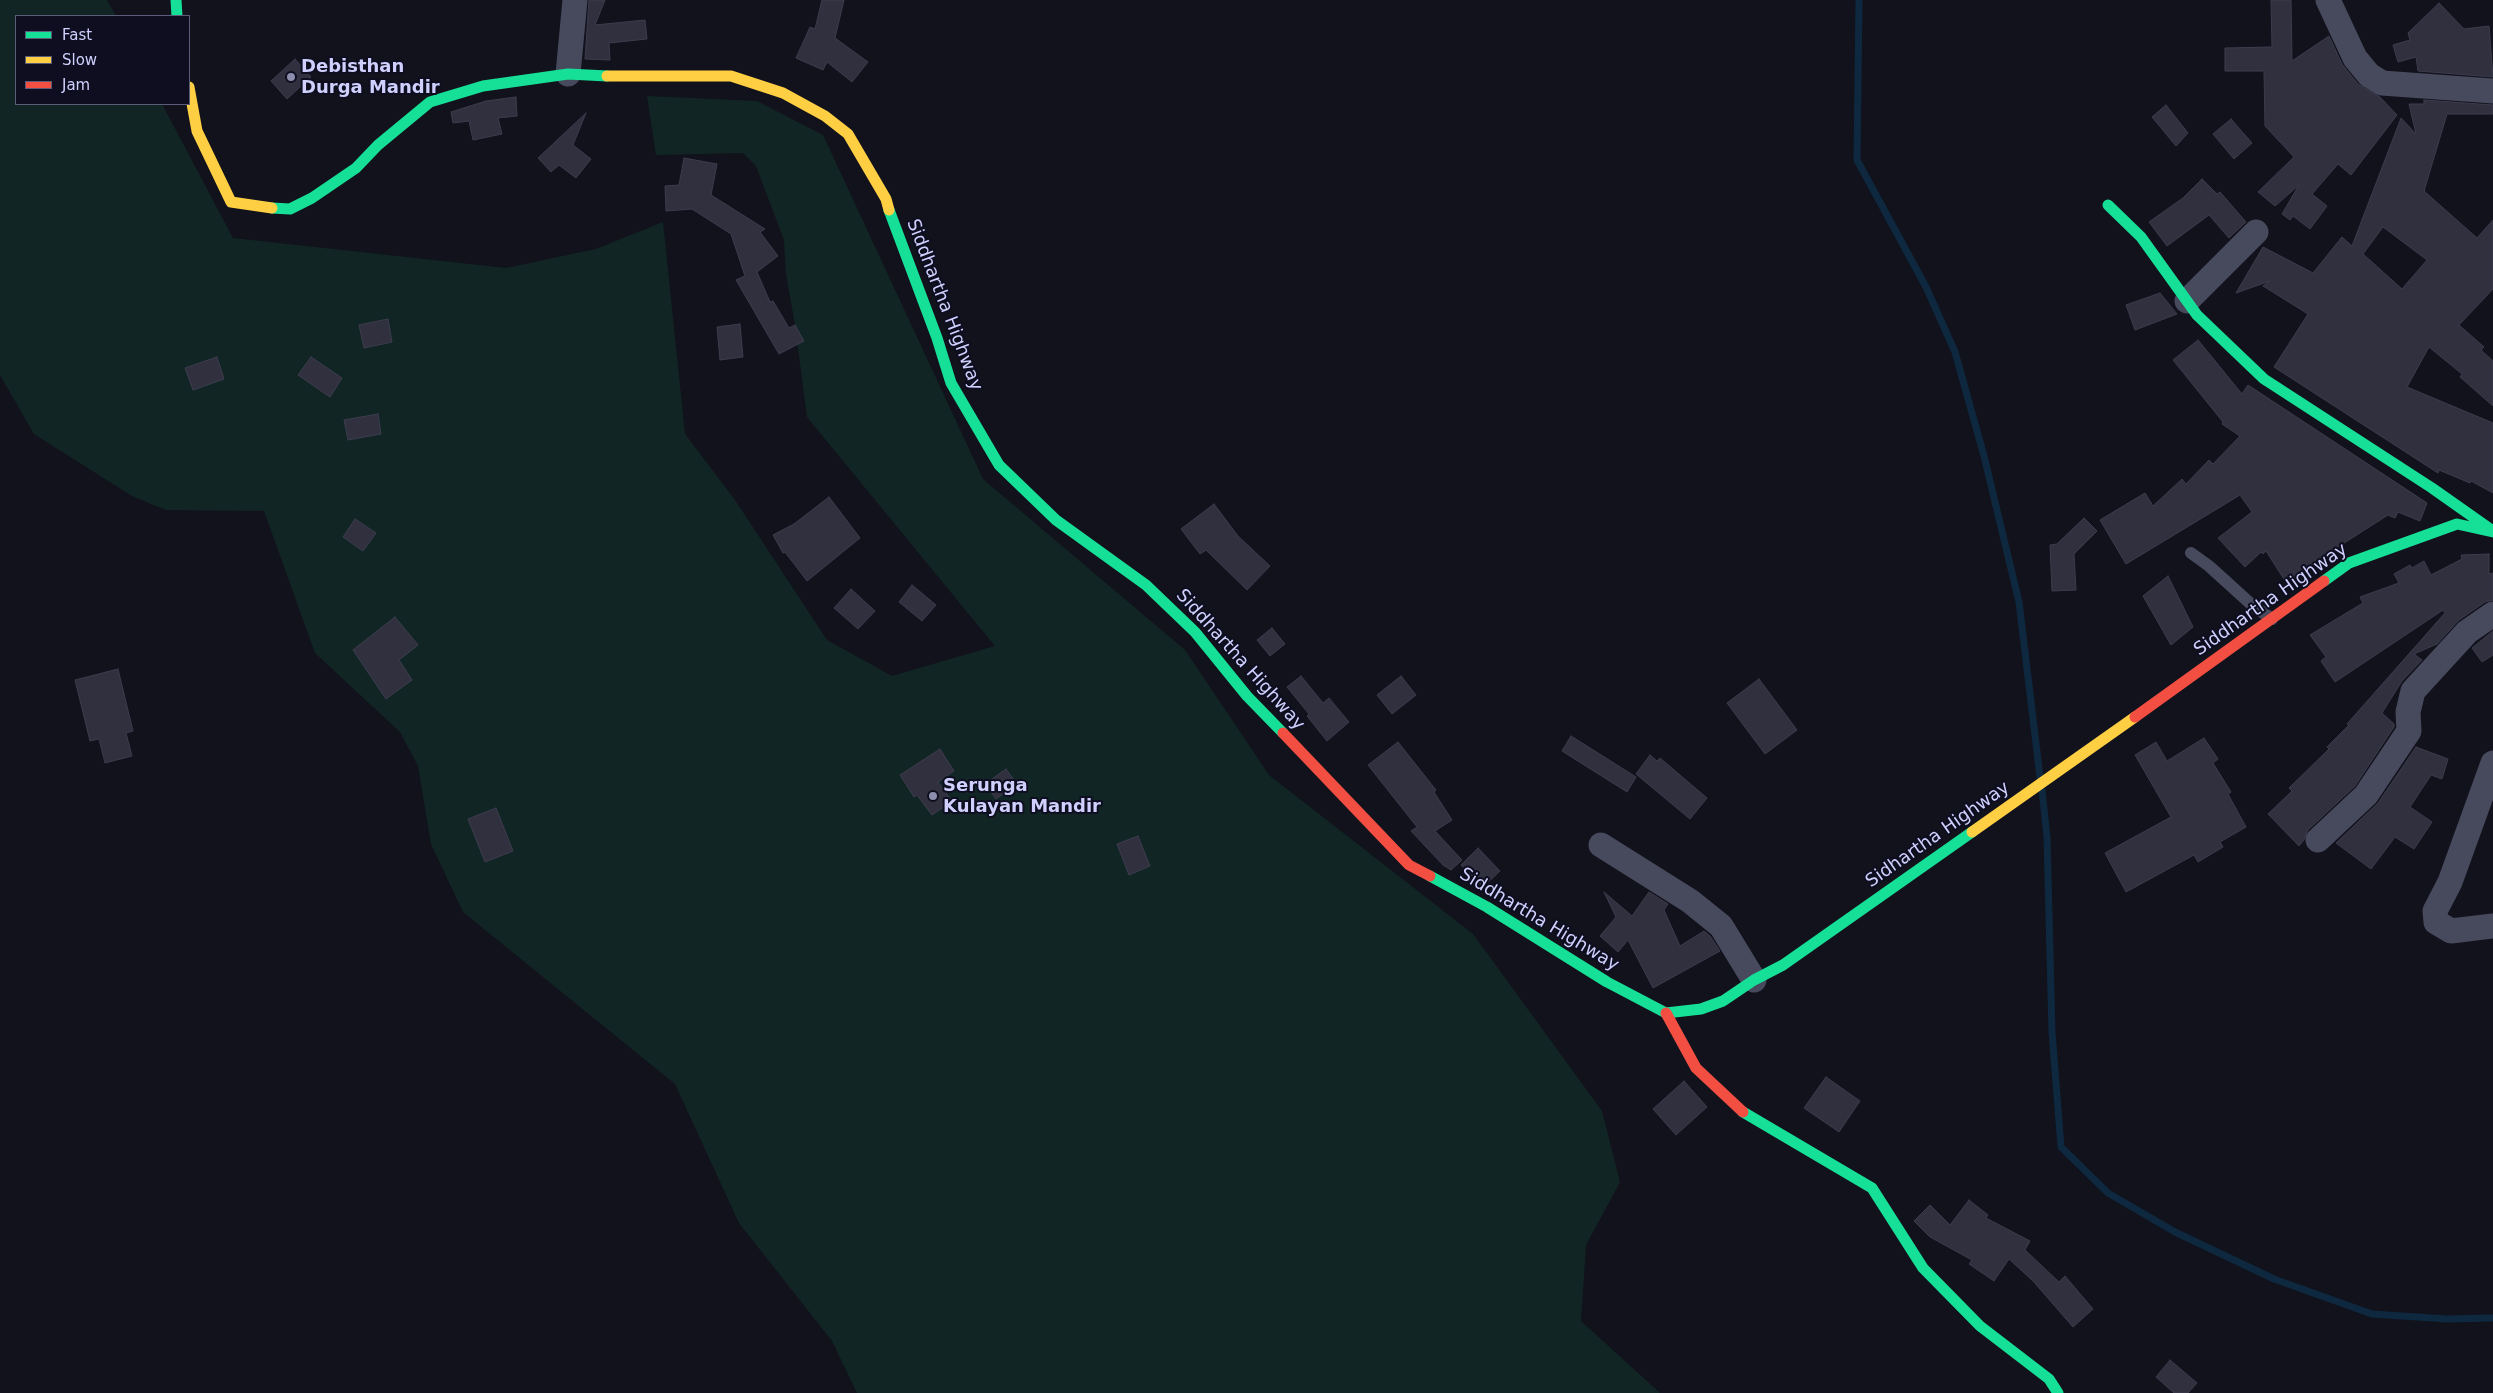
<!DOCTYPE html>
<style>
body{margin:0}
#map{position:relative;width:2493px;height:1393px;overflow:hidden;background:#12121c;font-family:"DejaVu Sans",sans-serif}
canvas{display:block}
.legend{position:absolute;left:15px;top:15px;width:175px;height:90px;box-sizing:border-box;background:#0e0e20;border:1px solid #5b5c78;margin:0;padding:6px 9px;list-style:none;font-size:15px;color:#cfd0fd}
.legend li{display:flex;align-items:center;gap:10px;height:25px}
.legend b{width:25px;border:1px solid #5b5c78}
</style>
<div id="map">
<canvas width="2493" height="1393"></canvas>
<ul class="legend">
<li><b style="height:6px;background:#16e098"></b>Fast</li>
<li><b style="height:6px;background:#ffcf43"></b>Slow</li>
<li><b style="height:6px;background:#f24e42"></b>Jam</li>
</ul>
</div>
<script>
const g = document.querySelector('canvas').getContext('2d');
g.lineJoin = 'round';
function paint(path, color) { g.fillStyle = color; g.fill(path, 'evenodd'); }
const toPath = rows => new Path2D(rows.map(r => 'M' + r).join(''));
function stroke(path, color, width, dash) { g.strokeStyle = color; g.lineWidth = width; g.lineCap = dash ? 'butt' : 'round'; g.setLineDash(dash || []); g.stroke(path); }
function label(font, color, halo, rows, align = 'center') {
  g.font = font + ' "DejaVu Sans",sans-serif'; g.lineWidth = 4; g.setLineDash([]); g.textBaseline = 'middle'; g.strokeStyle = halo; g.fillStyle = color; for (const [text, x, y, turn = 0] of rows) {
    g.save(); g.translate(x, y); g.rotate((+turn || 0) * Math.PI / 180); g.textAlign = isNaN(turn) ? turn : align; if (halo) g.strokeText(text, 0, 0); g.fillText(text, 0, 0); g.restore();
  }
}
paint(toPath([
 [0,0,107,0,116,16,16,16,16,104,162,104,233,238,506,268,596,249,663,222,685,434,735,500,827,640,892,676,995,646,807,417,795,325,786,274,784,240,756,166,743,153,656,155,647,96,757,101,823,135,983,479,1185,650,1269,775,1473,934,1602,1111,1620,1182,1586,1245,1581,1321,1660,1393,857,1393,832,1341,739,1223,675,1084,463,912,431,844,418,766,400,732,315,653,264,511,166,510,132,496,34,434,0,375]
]), '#112624');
stroke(toPath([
 [1859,0,1857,160,1926,287,1955,352,1984,456,2019,602,2040,777],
 [2042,790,2047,837,2052,1032,2061,1147,2108,1193,2175,1232,2274,1279,2372,1314,2447,1319,2493,1318]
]), '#0e293f', 7);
const building = toPath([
 [589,0,605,0,595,25,645,20,647,39,609,43,610,60,585,59,589,0],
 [822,0,844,0,835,38,868,62,852,82,827,62,823,70,796,58,810,27,815,29,822,0],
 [2271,0,2291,0,2292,61,2329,36,2342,64,2358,84,2380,97,2397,115,2351,175,2338,164,2312,194,2327,206,2310,229,2293,216,2290,220,2282,214,2299,185,2275,206,2258,192,2294,157,2265,126,2264,71,2225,71,2225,48,2272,47,2271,0],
 [2439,3,2464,29,2489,26,2493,77,2418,71,2416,57,2398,62,2393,45,2410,40,2408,33,2439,3],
 [295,59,311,77,287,99,271,81,295,59],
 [516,97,517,116,498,118,502,134,473,140,469,121,453,123,451,112,486,101,516,97],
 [2424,100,2493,105,2493,114,2447,114,2424,191,2477,238,2493,220,2493,289,2459,325,2484,347,2481,350,2493,361,2493,406,2460,377,2462,374,2429,347,2407,387,2493,423,2493,493,2471,481,2470,483,2439,470,2438,473,2274,367,2308,314,2263,286,2270,281,2236,293,2263,247,2313,273,2342,237,2352,246,2401,118,2416,134,2409,104,2424,104,2424,100],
 [2383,227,2427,260,2402,289,2363,254,2383,227],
 [2166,105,2188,133,2176,146,2152,117,2166,105],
 [586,113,573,145,591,159,576,178,559,165,551,172,538,158,586,113],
 [2231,119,2252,143,2234,159,2213,134,2231,119],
 [684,158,717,164,711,195,765,229,760,232,778,256,757,272,770,302,773,301,789,328,795,325,804,341,779,354,736,280,745,276,731,234,692,209,666,211,665,186,679,185,684,158],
 [2202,179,2217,194,2220,192,2246,222,2229,238,2209,215,2167,246,2149,222,2183,198,2202,179],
 [2160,293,2177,314,2135,330,2126,305,2160,293],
 [388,319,392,342,364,348,359,325,388,319],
 [740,324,743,357,720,360,717,327,740,324],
 [2198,340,2242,394,2248,385,2427,503,2420,521,2398,512,2395,518,2388,515,2330,552,2332,554,2322,561,2287,584,2266,551,2263,554,2261,552,2245,567,2218,538,2252,512,2240,495,2126,564,2100,520,2145,493,2153,506,2182,479,2186,484,2209,460,2213,464,2240,436,2222,424,2223,422,2173,360,2198,340],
 [217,357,224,379,193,390,185,368,217,357],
 [311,357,342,378,330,397,298,375,311,357],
 [378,414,381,434,348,440,344,420,378,414],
 [829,497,860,538,807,581,785,552,783,553,773,535,794,524,829,497],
 [1214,504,1238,536,1270,566,1247,590,1206,550,1200,554,1181,529,1214,504],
 [2084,518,2097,531,2074,554,2076,590,2052,591,2050,545,2057,544,2084,518],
 [355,519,376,533,363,551,343,537,355,519],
 [2489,554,2489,574,2493,573,2493,600,2485,602,2459,620,2437,644,2414,654,2422,660,2402,681,2382,713,2394,724,2394,727,2355,786,2308,830,2304,840,2299,846,2268,814,2292,791,2289,788,2329,749,2327,747,2349,725,2347,724,2445,613,2443,610,2335,682,2321,661,2326,657,2310,635,2363,603,2360,597,2399,583,2394,574,2410,565,2412,568,2424,561,2431,575,2462,559,2461,555,2489,554],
 [2168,576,2193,627,2171,645,2143,596,2168,576],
 [912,585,936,605,922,621,899,602,912,585],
 [851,589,875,611,858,629,834,608,851,589],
 [395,617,418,645,399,660,412,680,386,699,353,650,395,617],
 [1272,628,1285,644,1270,656,1257,640,1272,628],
 [2493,631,2493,655,2482,662,2472,648,2493,631],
 [118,669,133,731,126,733,132,756,105,763,99,739,90,741,75,680,118,669],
 [1301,676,1323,703,1329,698,1349,722,1327,741,1307,716,1309,714,1287,687,1301,676],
 [1401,676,1416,695,1392,714,1377,695,1401,676],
 [1759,679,1797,730,1765,754,1727,703,1759,679],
 [1571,736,1636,777,1627,792,1562,751,1571,736],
 [2204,738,2218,759,2213,763,2231,792,2228,794,2246,827,2220,842,2223,847,2198,862,2194,855,2126,892,2105,853,2171,817,2135,755,2156,742,2167,761,2204,738],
 [1398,742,1436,790,1434,792,1452,820,1435,831,1462,860,1451,870,1443,865,1411,831,1417,827,1368,765,1398,742],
 [2416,747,2448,759,2442,779,2431,775,2410,807,2432,822,2414,849,2395,837,2371,869,2336,843,2378,803,2416,747],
 [940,749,954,771,938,782,952,801,932,815,917,795,914,797,900,775,940,749],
 [1650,755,1657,761,1660,758,1707,798,1690,819,1636,774,1650,755],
 [1006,769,1017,784,996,799,985,784,1006,769],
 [496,808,513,851,485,862,468,819,496,808],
 [1138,836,1150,866,1129,875,1117,844,1138,836],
 [1478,848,1500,871,1483,887,1461,865,1478,848],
 [1604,892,1632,916,1649,892,1668,904,1664,910,1680,946,1704,931,1710,936,1720,951,1653,988,1628,940,1618,952,1600,936,1616,917,1604,892],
 [1826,1077,1860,1101,1839,1132,1804,1108,1826,1077],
 [1684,1081,1707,1107,1676,1135,1653,1109,1684,1081],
 [1969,1200,1988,1215,1986,1218,2030,1241,2025,1250,2059,1282,2065,1276,2093,1309,2073,1327,2033,1281,2009,1259,1994,1281,1969,1264,1972,1260,1930,1237,1914,1221,1930,1205,1950,1225,1969,1200],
 [2170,1360,2197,1383,2188,1393,2174,1393,2156,1377,2170,1360]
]);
paint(building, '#30303e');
stroke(building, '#3d3c4f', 1);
stroke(toPath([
 [2191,553,2209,566,2252,605,2272,619]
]), '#47495d', 12);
stroke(toPath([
 [2328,0,2355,58,2369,75,2382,83,2493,91],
 [568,74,575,0],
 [2187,301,2256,232],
 [2493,763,2450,882,2435,911,2436,922,2451,931,2493,926],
 [2318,840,2366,795,2409,731,2408,712,2413,691,2467,632,2493,614],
 [1601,845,1690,901,1721,926,1754,980]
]), '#47495d', 25);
stroke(toPath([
 [176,0,177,16],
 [2108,205,2141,237,2197,315,2264,379,2432,488,2493,531],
 [272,208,290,209,312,198,356,168,378,145,430,102,483,86,568,74,607,76],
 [889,210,937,338,951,383,999,465,1056,520,1146,585,1195,632,1247,696,1283,733],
 [2324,581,2349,563,2457,524,2493,532],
 [1430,876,1487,907,1607,982,1666,1013,1701,1009,1723,1001,1754,980,1783,965,1972,832],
 [1743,1112,1872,1188,1923,1268,1980,1326,2049,1379,2058,1393]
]), '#16e098', 11);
stroke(toPath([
 [607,76,731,76,783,93,825,116,848,134,886,199,889,210],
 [189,87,197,131,231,202,272,208],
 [1972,832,2135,717]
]), '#ffcf43', 11);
stroke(toPath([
 [2135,717,2324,581],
 [1283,733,1409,865,1430,876],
 [1666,1013,1696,1068,1743,1112]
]), '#f24e42', 11);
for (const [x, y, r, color] of [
 [291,77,5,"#8d8eae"],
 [933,796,5,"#8d8eae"]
]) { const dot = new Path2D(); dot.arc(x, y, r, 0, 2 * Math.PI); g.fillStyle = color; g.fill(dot); stroke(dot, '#0e0e20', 2); }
label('bold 18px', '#cfd0fd', '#0e0e20', [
 ["Debisthan",301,67],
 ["Durga Mandir",301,88],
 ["Serunga",943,786],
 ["Kulayan Mandir",943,807]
], 'left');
label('18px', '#cfd0fd', '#0e0e20', [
 ["Siddhartha Highway",944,305,69],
 ["Siddhartha Highway",2271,600,-35],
 ["Siddhartha Highway",1240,660,48],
 ["Sidhartha Highway",1938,835,-35],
 ["Siddhartha Highway",1539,920,31]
]);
</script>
